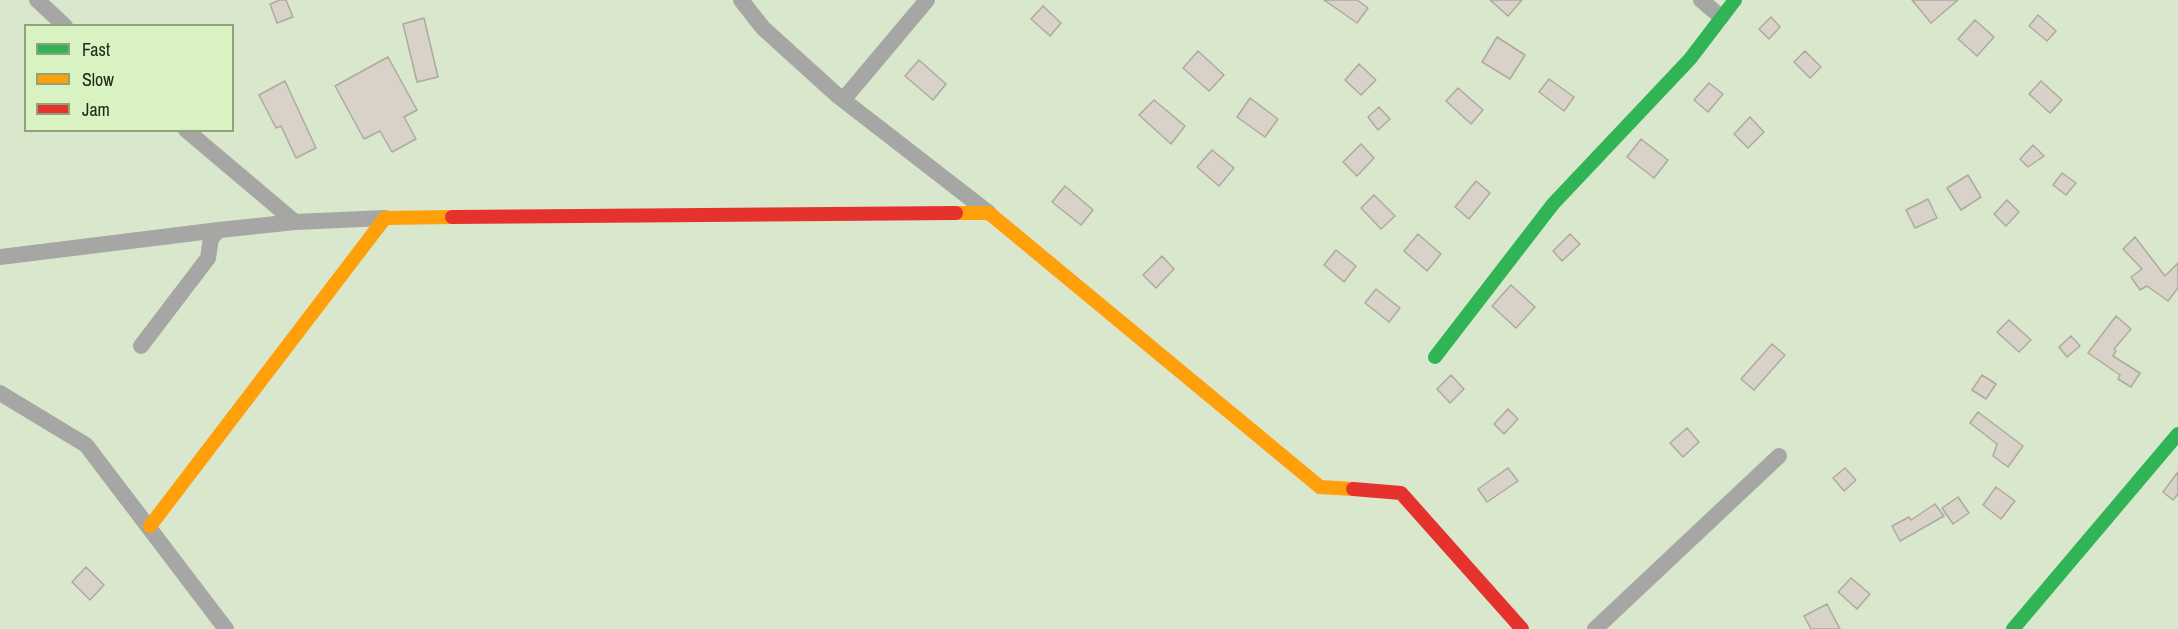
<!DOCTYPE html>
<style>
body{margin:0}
#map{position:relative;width:2178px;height:629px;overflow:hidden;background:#d9e7cc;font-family:"Archivo Narrow",sans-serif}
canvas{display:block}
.legend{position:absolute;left:24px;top:24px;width:210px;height:108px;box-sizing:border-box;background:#d9f2c1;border:2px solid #8fa27d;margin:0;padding:8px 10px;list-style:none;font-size:18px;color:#212a18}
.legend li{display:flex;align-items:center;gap:12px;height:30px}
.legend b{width:30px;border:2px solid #8fa27d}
</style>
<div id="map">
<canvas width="2178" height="629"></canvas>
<ul class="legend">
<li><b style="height:8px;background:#30b455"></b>Fast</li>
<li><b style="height:8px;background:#ff9f0a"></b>Slow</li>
<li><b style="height:8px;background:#e5322d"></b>Jam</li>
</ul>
</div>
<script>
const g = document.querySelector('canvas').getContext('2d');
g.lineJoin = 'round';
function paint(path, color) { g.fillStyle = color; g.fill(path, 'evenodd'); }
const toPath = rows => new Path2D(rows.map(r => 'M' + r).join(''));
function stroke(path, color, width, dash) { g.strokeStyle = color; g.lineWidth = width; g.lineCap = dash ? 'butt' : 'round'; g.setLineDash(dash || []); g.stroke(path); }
const building = toPath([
 [280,0,286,0,293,17,277,23,270,4,280,0],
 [1324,0,1357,0,1368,8,1357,23,1324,0],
 [1490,0,1522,0,1508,16,1490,0],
 [1912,0,1958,0,1931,23,1912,0],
 [1043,6,1061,23,1050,36,1031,19,1043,6],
 [2038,15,2056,31,2047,41,2029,26,2038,15],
 [1771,17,1780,27,1769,39,1759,29,1771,17],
 [424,18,438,77,417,82,403,24,424,18],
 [1975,20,1994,37,1977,56,1958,39,1975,20],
 [1497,37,1525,55,1510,79,1482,62,1497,37],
 [1198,51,1224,75,1209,91,1183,68,1198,51],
 [1805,51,1821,67,1810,78,1794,62,1805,51],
 [388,57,417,110,404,117,416,139,392,152,380,131,364,139,335,86,388,57],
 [919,60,946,84,933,100,905,76,919,60],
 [1359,64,1376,80,1361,95,1345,80,1359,64],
 [1549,79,1574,97,1564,111,1539,92,1549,79],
 [285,81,316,148,296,158,281,126,276,128,259,95,285,81],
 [2041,81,2062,100,2050,113,2029,94,2041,81],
 [1709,83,1723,94,1708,112,1694,100,1709,83],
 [1458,88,1483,110,1471,124,1446,101,1458,88],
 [1250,98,1278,119,1265,137,1237,117,1250,98],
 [1154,100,1185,126,1171,144,1139,115,1154,100],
 [1379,107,1390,119,1378,130,1368,117,1379,107],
 [1750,117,1764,132,1748,148,1734,134,1750,117],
 [1641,139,1668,160,1654,178,1627,157,1641,139],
 [1361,144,1374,158,1357,176,1343,162,1361,144],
 [2033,145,2044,156,2028,167,2020,159,2033,145],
 [1212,150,1234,168,1219,186,1197,167,1212,150],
 [2062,173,2076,183,2066,195,2053,185,2062,173],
 [1968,175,1981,197,1961,210,1947,188,1968,175],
 [1476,181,1490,193,1469,219,1455,207,1476,181],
 [1065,186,1093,210,1081,225,1052,202,1065,186],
 [1374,195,1395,216,1381,229,1361,208,1374,195],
 [1928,199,1937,218,1915,228,1906,210,1928,199],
 [2007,200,2019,212,2006,226,1994,214,2007,200],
 [1418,234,1441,254,1427,271,1404,251,1418,234],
 [1570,234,1580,244,1562,261,1553,251,1570,234],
 [2135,237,2165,276,2178,263,2178,288,2168,301,2147,286,2140,290,2131,277,2142,269,2123,249,2135,237],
 [1336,250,1356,266,1344,282,1324,265,1336,250],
 [1162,256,1174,269,1156,288,1143,275,1162,256],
 [1511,285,1535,307,1516,328,1492,306,1511,285],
 [1376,289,1400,308,1389,322,1365,303,1376,289],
 [2116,316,2131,329,2114,349,2116,351,2113,356,2140,373,2131,387,2118,379,2120,375,2088,353,2116,316],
 [2009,320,2031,340,2019,352,1997,332,2009,320],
 [2071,336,2080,346,2067,357,2059,347,2071,336],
 [1772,344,1785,355,1754,390,1741,379,1772,344],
 [1451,375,1464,389,1450,403,1437,389,1451,375],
 [1982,375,1996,384,1986,399,1972,390,1982,375],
 [1508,409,1518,419,1504,434,1494,424,1508,409],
 [1978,412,2023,446,2008,467,1993,456,1997,444,1970,423,1978,412],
 [1687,428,1699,442,1683,457,1670,443,1687,428],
 [1508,468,1518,481,1487,502,1478,489,1508,468],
 [1845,468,1856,480,1844,491,1833,478,1845,468],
 [2178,472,2178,494,2173,500,2163,492,2178,472],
 [1996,487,2015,501,2001,519,1983,505,1996,487],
 [1958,497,1969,513,1953,524,1942,508,1958,497],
 [1935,504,1944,516,1900,541,1892,526,1909,517,1911,520,1935,504],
 [86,567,104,585,90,600,72,582,86,567],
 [1851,578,1870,594,1857,609,1838,592,1851,578],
 [1827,604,1840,629,1811,629,1804,616,1827,604]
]);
paint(building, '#d8d2c8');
stroke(building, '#aeaa9f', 1.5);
stroke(toPath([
 [37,0,65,26],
 [741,0,763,28,838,96,989,213],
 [1701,0,1721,17],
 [843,100,927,0],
 [186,130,295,222],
 [0,257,219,230,295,222,385,218],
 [141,346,208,258,211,238,219,230],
 [0,393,86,445,226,629],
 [1595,629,1779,456]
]), '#a6a6a5', 16);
stroke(toPath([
 [1435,357,1553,204,1690,59,1735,0],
 [2013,629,2178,434]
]), '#30b455', 14);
stroke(toPath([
 [956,213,989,213,1320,487,1353,489],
 [150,526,385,218,452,217]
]), '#ff9f0a', 14);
stroke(toPath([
 [452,217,956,213],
 [1353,489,1401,493,1522,629]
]), '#e5322d', 14);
</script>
